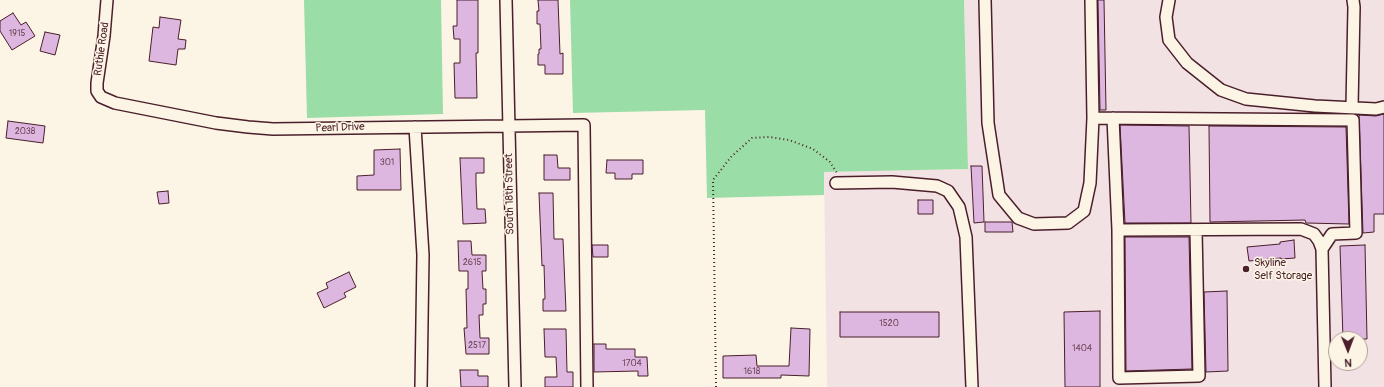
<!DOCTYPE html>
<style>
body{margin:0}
#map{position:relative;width:1384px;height:387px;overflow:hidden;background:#fcf5e5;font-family:Pangolin,sans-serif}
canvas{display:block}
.north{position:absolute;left:1328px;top:331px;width:40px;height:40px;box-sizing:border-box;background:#fcf5e5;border:1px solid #b59f9b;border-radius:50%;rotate:179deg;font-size:11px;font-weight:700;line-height:16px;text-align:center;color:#4a1f2b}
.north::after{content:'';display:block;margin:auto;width:14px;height:18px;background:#4a1f2b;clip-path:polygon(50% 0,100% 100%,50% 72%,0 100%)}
</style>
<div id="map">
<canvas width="1384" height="387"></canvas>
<div class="north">N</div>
</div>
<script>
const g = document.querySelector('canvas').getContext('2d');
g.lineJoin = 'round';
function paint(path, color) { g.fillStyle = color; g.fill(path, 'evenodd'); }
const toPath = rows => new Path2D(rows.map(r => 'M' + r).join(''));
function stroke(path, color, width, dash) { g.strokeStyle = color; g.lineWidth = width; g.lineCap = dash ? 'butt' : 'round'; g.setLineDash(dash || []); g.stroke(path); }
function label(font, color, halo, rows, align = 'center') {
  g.font = font + ' Pangolin,sans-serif'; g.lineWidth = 3; g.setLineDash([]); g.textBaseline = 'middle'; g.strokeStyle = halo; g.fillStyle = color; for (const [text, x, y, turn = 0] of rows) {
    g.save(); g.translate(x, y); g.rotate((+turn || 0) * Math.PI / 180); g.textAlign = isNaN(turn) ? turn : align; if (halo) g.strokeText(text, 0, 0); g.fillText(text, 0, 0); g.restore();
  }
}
paint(toPath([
 [964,0,1384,0,1384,387,827,387,824,172,968,169],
 [1336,339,1360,339,1360,363,1336,363]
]), '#f3e2e4');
paint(toPath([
 [304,0,441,0,443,114,307,118],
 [570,0,964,0,968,169,824,172,824,195,707,198,705,110,573,113]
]), '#9bdda7');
const building = toPath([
 [457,0,478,0,478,53,476,53,477,98,455,98,454,63,460,63,460,39,454,39,453,26,457,26,457,0],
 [538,0,558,0,560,54,563,53,563,74,545,74,545,65,538,65,538,54,539,54,539,49,541,49,540,24,537,24,537,11,539,11,538,0],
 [1098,0,1104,0,1106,110,1100,110,1098,0],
 [13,13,21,25,26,22,35,36,12,50,0,31,0,21,13,13],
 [160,17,181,20,178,39,186,40,185,49,178,49,176,65,149,61,153,27,159,28,160,17],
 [45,32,60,35,55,55,40,51,45,32],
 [1384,114,1384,214,1374,214,1374,232,1363,233,1359,115,1376,116,1384,114],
 [8,121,45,126,43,143,6,138,8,121],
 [1120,125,1189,126,1191,223,1125,223,1120,125],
 [1209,126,1346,127,1349,224,1306,223,1305,220,1210,222,1209,126],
 [400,149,401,190,357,190,357,176,374,175,374,150,400,149],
 [544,155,557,155,558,168,570,168,570,180,544,180,544,155],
 [460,158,484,158,484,173,476,173,476,183,477,209,485,209,486,223,463,224,460,158],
 [607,160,643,160,643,174,632,174,632,179,615,179,615,173,606,173,607,160],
 [971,166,982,166,984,222,974,223,971,166],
 [168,191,169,203,159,204,157,192,168,191],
 [539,193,553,193,554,239,563,239,566,311,543,311,543,299,545,299,544,265,542,266,539,193],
 [918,200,933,200,933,214,918,214,918,200],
 [985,222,1012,222,1013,232,985,232,985,222],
 [1125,237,1189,237,1192,369,1126,371,1125,237],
 [1294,240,1295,258,1281,259,1281,258,1249,261,1247,247,1280,244,1280,242,1294,240],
 [458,241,471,241,472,255,486,255,486,271,482,271,483,289,486,289,486,304,483,304,483,315,479,315,480,338,489,338,489,354,466,354,464,328,467,328,466,289,468,289,468,271,459,271,458,241],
 [592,245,608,245,608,257,593,257,592,245],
 [1365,245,1367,339,1343,339,1340,246,1365,245],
 [349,272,356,287,344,293,346,297,324,308,317,293,328,288,326,283,349,272],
 [1227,291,1228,371,1206,372,1204,292,1227,291],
 [1100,311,1100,387,1065,387,1064,312,1100,311],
 [840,312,939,312,939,337,840,337,840,312],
 [791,328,810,329,809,376,781,375,781,378,723,378,723,356,756,355,757,366,789,366,791,328],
 [544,329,566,329,567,372,573,372,573,387,545,387,545,377,557,377,556,357,545,357,544,329],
 [594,344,606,344,606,349,635,349,635,357,647,357,648,376,638,376,638,371,594,372,594,344],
 [460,370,478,370,478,376,488,376,488,387,461,387,460,370]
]);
paint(building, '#ddb7e0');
stroke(building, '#4a1f2b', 1);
const minor = toPath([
 [107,0,104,36,97,83,97,91,101,97,115,103,216,123,248,127,273,129,584,125,587,387],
 [506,0,515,387],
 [985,0,988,123,999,195,1018,218,1034,224,1068,223,1084,211,1090,183,1093,118,1091,0],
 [1169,0,1166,17,1169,40,1187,63,1221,90,1246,99,1315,106,1376,109,1384,107],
 [1352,107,1354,7,1353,0],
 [1093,118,1353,120,1356,233,1332,234,1322,249],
 [1113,118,1118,230,1119,378,1199,376,1196,230],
 [415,127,423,255,421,387],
 [836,183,892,182,937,186,948,191,959,207,966,237,972,387],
 [1118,230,1301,229,1314,234,1319,241,1322,249,1325,387]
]);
stroke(minor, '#4a1f2b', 14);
stroke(toPath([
 [716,387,713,180,731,157,752,138,769,137,789,140,813,149,830,162,837,173]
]), '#4a1f2b', 2, [1, 3]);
stroke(minor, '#fcf5e5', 11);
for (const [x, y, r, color] of [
 [1246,269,4,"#4a1f2b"]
]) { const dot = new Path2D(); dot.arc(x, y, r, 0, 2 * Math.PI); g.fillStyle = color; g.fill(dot); stroke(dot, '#fcf5e5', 1.5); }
label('9px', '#6f4558', null, [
 ["1915",17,34],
 ["2038",25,132],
 ["301",387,163],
 ["2615",472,263],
 ["1520",889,324],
 ["2517",477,346],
 ["1404",1082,349],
 ["1704",632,364],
 ["1618",752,372]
]);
label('11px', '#4a1f2b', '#fcf5e5', [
 ["Ruthie Road",102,49,-82],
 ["Pearl Drive",340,128,-2],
 ["South 18th Street",510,194,-91]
]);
label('11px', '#4a1f2b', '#fcf5e5', [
 ["Skyline",1254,263],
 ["Self Storage",1254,276]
], 'left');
</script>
